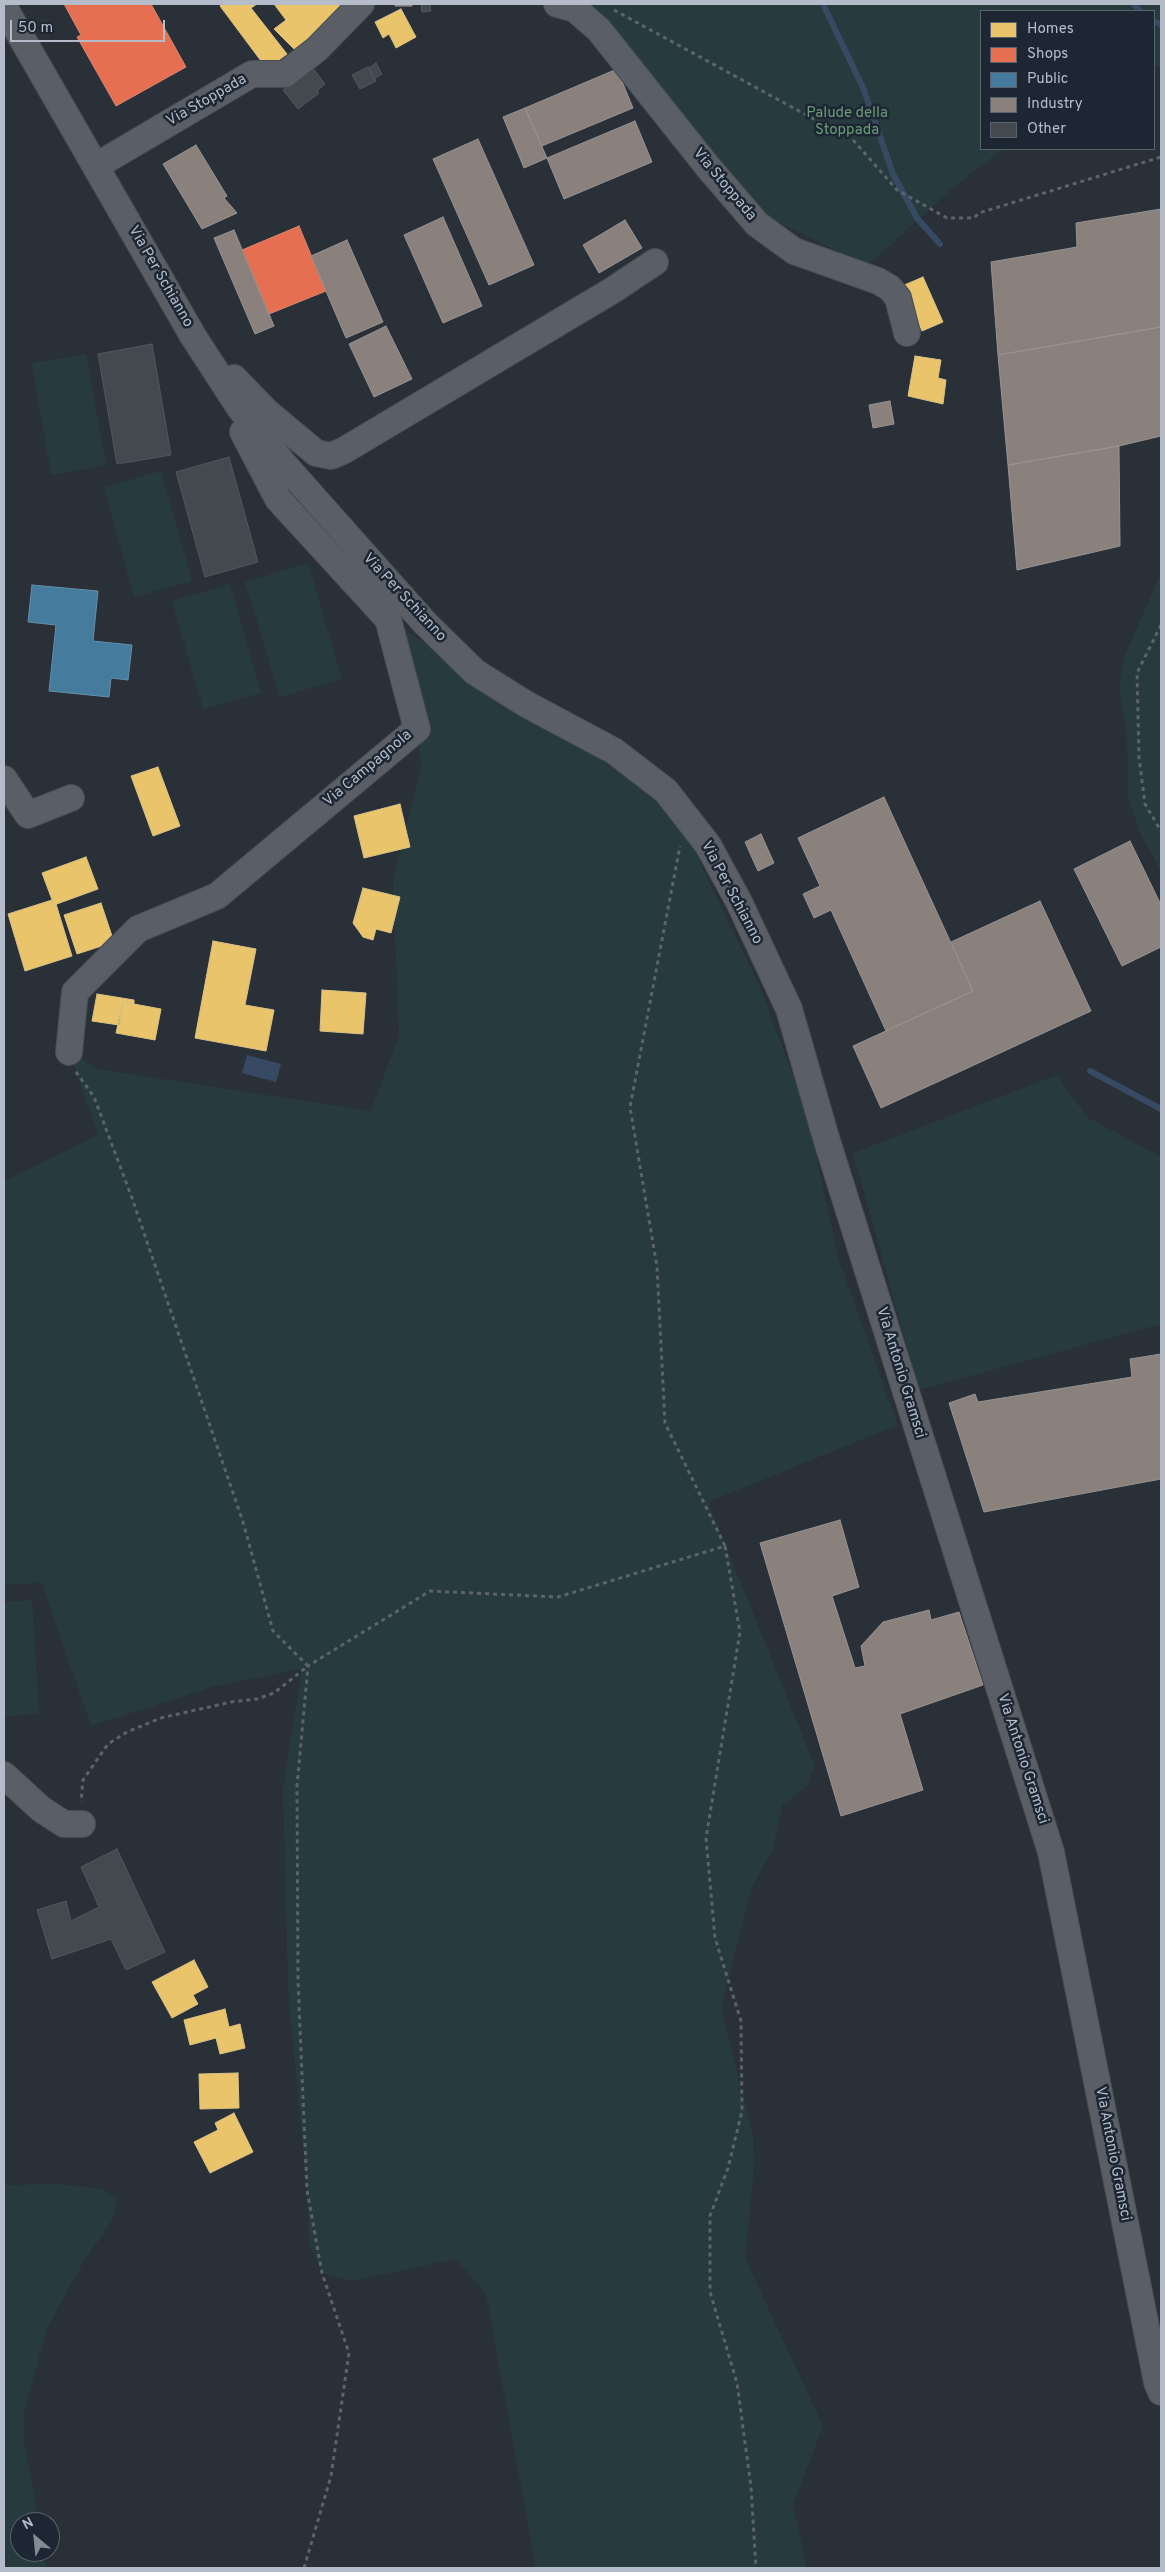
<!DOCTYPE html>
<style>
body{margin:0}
#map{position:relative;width:1165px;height:2572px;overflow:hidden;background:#2a3038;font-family:Overpass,sans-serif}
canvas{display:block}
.frame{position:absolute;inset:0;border:5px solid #b4bcc9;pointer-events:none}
.legend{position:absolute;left:980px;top:10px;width:175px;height:140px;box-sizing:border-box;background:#1d2633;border:1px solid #59626f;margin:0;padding:6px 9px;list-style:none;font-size:15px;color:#b4bcc9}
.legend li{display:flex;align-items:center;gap:10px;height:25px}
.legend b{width:25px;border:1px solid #59626f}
.north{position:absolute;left:10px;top:2512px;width:50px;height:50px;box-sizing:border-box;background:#1d2633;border:1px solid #59626f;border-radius:50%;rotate:332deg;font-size:14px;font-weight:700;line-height:20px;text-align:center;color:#b4bcc9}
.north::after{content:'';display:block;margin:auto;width:18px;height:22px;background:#848b96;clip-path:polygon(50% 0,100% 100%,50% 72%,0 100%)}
.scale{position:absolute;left:10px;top:20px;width:155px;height:22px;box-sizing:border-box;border:2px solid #b4bcc9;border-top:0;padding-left:6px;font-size:15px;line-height:18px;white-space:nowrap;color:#b4bcc9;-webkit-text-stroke:4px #1d2633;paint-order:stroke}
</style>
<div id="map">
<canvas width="1165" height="2572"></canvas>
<div class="frame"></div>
<ul class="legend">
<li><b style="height:14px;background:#e9c46a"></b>Homes</li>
<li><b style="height:14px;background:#e76f51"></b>Shops</li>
<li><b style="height:14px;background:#457b9d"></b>Public</li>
<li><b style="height:14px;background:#8a817c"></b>Industry</li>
<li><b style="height:14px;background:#444950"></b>Other</li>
</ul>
<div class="north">N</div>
<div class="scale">50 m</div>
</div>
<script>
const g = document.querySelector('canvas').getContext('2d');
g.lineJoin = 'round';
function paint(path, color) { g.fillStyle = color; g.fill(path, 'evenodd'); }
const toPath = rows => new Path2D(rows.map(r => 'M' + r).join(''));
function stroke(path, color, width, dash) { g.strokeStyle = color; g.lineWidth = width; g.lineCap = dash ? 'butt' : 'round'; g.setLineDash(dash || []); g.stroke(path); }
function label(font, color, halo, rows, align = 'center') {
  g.font = font + ' Overpass,sans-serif'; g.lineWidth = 5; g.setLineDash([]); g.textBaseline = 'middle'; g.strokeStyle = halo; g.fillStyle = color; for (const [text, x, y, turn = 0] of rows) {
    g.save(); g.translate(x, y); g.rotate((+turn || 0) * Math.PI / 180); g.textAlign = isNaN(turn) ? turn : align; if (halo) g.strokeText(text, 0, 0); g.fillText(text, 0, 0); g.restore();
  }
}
paint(toPath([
 [576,4,1161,4,1161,67,1154,66,1154,11,981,11,981,149,1003,149,954,187,867,266,723,195],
 [86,354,106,465,51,475,32,363],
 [161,471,192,581,134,597,104,487],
 [308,563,342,679,280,697,245,582],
 [1161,572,1161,871,1139,831,1128,797,1127,733,1119,689,1123,660],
 [230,584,261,693,203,709,172,601],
 [388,619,686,816,701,865,760,987,806,1109,838,1257,898,1425,708,1502,815,1766,806,1786,782,1806,773,1849,752,1887,721,2008,753,2136,754,2167,745,2258,823,2426,793,2505,807,2568,536,2568,486,2294,456,2259,352,2281,322,2273,309,2244,307,2190,288,1991,283,1789,302,1669,215,1686,91,1726,42,1583,4,1585,4,1181,98,1135,69,1052,98,1069,371,1111,399,1035,393,880,421,769,411,679],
 [1057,1075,1087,1117,1161,1157,1161,1324,919,1390,853,1153],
 [32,1600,39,1713,4,1717,4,1602],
 [56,2184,103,2189,115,2198,117,2204,113,2219,83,2263,48,2326,24,2411,24,2441,39,2522,20,2522,20,2552,44,2552,46,2568,4,2568,4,2185]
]), '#273a3e');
paint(toPath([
 [247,1055,281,1064,276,1082,242,1073]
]), '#384963');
const homes = toPath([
 [222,4,257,4,251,8,287,54,267,69,220,6,222,4],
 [274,4,351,4,298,53,274,29,286,20,274,4],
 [401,9,416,37,396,48,389,34,383,38,375,22,401,9],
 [923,277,943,322,922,331,902,286,923,277],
 [915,356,941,360,938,378,946,380,943,404,908,396,915,356],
 [158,767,180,826,153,836,131,776,158,767],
 [400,804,410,847,364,858,354,816,400,804],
 [86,857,98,889,54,905,42,873,86,857],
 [363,888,400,897,391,933,376,929,373,940,363,937,353,923,363,888],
 [52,900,54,905,56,904,72,956,25,971,8,914,52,900],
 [101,903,114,942,77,954,64,915,101,903],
 [213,941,256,949,245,1005,274,1010,266,1051,195,1038,213,941],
 [322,990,366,993,363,1034,320,1031,322,990],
 [97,994,134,1000,134,1004,123,1002,119,1025,92,1021,97,994],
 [123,1002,161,1009,155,1040,116,1033,123,1002],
 [194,1960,208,1987,193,1995,198,2004,172,2018,152,1982,194,1960],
 [225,2009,229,2027,240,2024,245,2048,220,2054,216,2038,190,2045,184,2020,225,2009],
 [238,2073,239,2108,200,2109,199,2074,238,2073],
 [234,2113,253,2152,210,2173,194,2142,218,2130,215,2123,234,2113]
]);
paint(homes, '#e9c46a');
stroke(homes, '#d9c286', 1);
const shops = toPath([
 [64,4,151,4,186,67,116,106,77,37,81,35,64,4],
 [299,226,326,291,269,314,242,250,299,226]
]);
paint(shops, '#e76f51');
stroke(shops, '#d88675', 1);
const public = toPath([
 [32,585,98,591,93,641,132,645,128,680,111,678,109,697,49,691,56,625,28,622,32,585]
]);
paint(public, '#457b9d');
stroke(public, '#668eaa', 1);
const industry = toPath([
 [395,4,412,4,412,6,395,6,395,4],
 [617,69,633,108,542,146,525,108,617,69],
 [525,108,547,158,524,168,503,117,525,108],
 [635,121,652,162,564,199,547,158,635,121],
 [478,139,534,265,489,285,433,159,478,139],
 [196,145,227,196,224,198,237,213,202,229,163,164,196,145],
 [1161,209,1161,327,998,355,991,262,1077,247,1076,223,1161,209],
 [443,217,482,306,443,323,404,235,443,217],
 [625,220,642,248,599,273,583,245,625,220],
 [234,230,274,326,255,334,214,238,234,230],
 [347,240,383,322,346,338,311,256,347,240],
 [386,326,412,379,374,397,349,344,386,326],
 [1161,327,1161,436,1119,446,1008,465,998,355,1161,327],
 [890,401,894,424,873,428,869,405,890,401],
 [1119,446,1120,546,1017,570,1008,465,1119,446],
 [884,797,973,991,886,1031,831,910,814,918,803,894,820,886,798,838,884,797],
 [761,834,774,863,758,871,745,842,761,834],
 [1130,841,1161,905,1161,947,1122,966,1074,869,1130,841],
 [1040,901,1091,1011,881,1108,853,1046,973,991,951,942,1040,901],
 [1161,1354,1161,1479,984,1512,949,1403,975,1394,978,1402,1132,1377,1130,1359,1161,1354],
 [840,1520,859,1587,832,1596,855,1668,865,1666,861,1646,883,1622,929,1610,931,1620,959,1612,983,1685,900,1714,923,1790,841,1816,760,1543,840,1520]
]);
paint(industry, '#8a817c');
stroke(industry, '#979393', 1);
stroke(toPath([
 [823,4,864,90,893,174,917,218,940,244],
 [1134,4,1140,11],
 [1154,21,1161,25],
 [1090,1071,1161,1109]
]), '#384963', 6);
const building = toPath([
 [421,4,430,4,431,11,422,12,421,4],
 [376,63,382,74,374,79,369,68,376,63],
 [312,67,325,84,317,91,319,93,298,109,283,90,312,67],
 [368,67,376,81,360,89,352,75,368,67],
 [152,344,171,455,117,464,98,354,152,344],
 [229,457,258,562,205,577,176,472,229,457],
 [117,1849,165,1952,126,1970,111,1939,52,1959,37,1910,66,1901,71,1921,99,1907,81,1867,117,1849]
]);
paint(building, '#444950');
stroke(building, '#52575f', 1);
const minor = toPath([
 [557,4,575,9,599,30,708,167,757,224,794,251,878,281,890,288,898,298,907,333],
 [4,7,193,336,239,407,282,462,425,623,475,672,526,704,614,751,666,791,708,845,739,902,789,1009,827,1141,1051,1852,1157,2382,1161,2392],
 [96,166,252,74,285,74,317,49,361,4],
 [234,378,267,412,316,453,331,456,343,451,613,290,655,262],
 [4,779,28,815,71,798],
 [69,1052,75,992,138,929,217,896,417,729,388,619,278,499,243,432],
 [4,1775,41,1809,64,1824,82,1824]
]);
stroke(minor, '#484c53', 28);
stroke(toPath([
 [614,10,854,141,897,190,947,218,974,218,979,213,1161,157],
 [1161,625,1137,673,1139,758,1145,804,1161,831],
 [76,1072,94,1097,132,1198,243,1522,273,1631,308,1666,274,1693,257,1699,231,1702,161,1718,127,1732,108,1744,83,1780,81,1802],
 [725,1546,740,1632,706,1838,715,1938,741,2021,742,2111,728,2168,710,2216,710,2292,737,2383,751,2487,756,2568],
 [304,2568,331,2476,349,2353,322,2273,307,2190,298,1982,297,1786,308,1666,430,1591,558,1597,725,1546,665,1423,657,1267,630,1107,680,846]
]), '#5d636a', 3, [4, 4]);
stroke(minor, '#5a5e66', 26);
label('15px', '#b4bcc9', '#1d2633', [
 ["Via Stoppada",207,101,-30],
 ["Via Stoppada",724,185,50],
 ["Via Per Schianno",160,277,60],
 ["Via Per Schianno",404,598,47],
 ["Via Campagnola",368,769,-40],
 ["Via Per Schianno",731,893,62],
 ["Via Antonio Gramsci",900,1373,73],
 ["Via Antonio Gramsci",1022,1759,72],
 ["Via Antonio Gramsci",1112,2154,79]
]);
label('15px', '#6b9a76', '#1d2633', [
 ["Palude della",847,114],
 ["Stoppada",847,131]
]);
</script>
